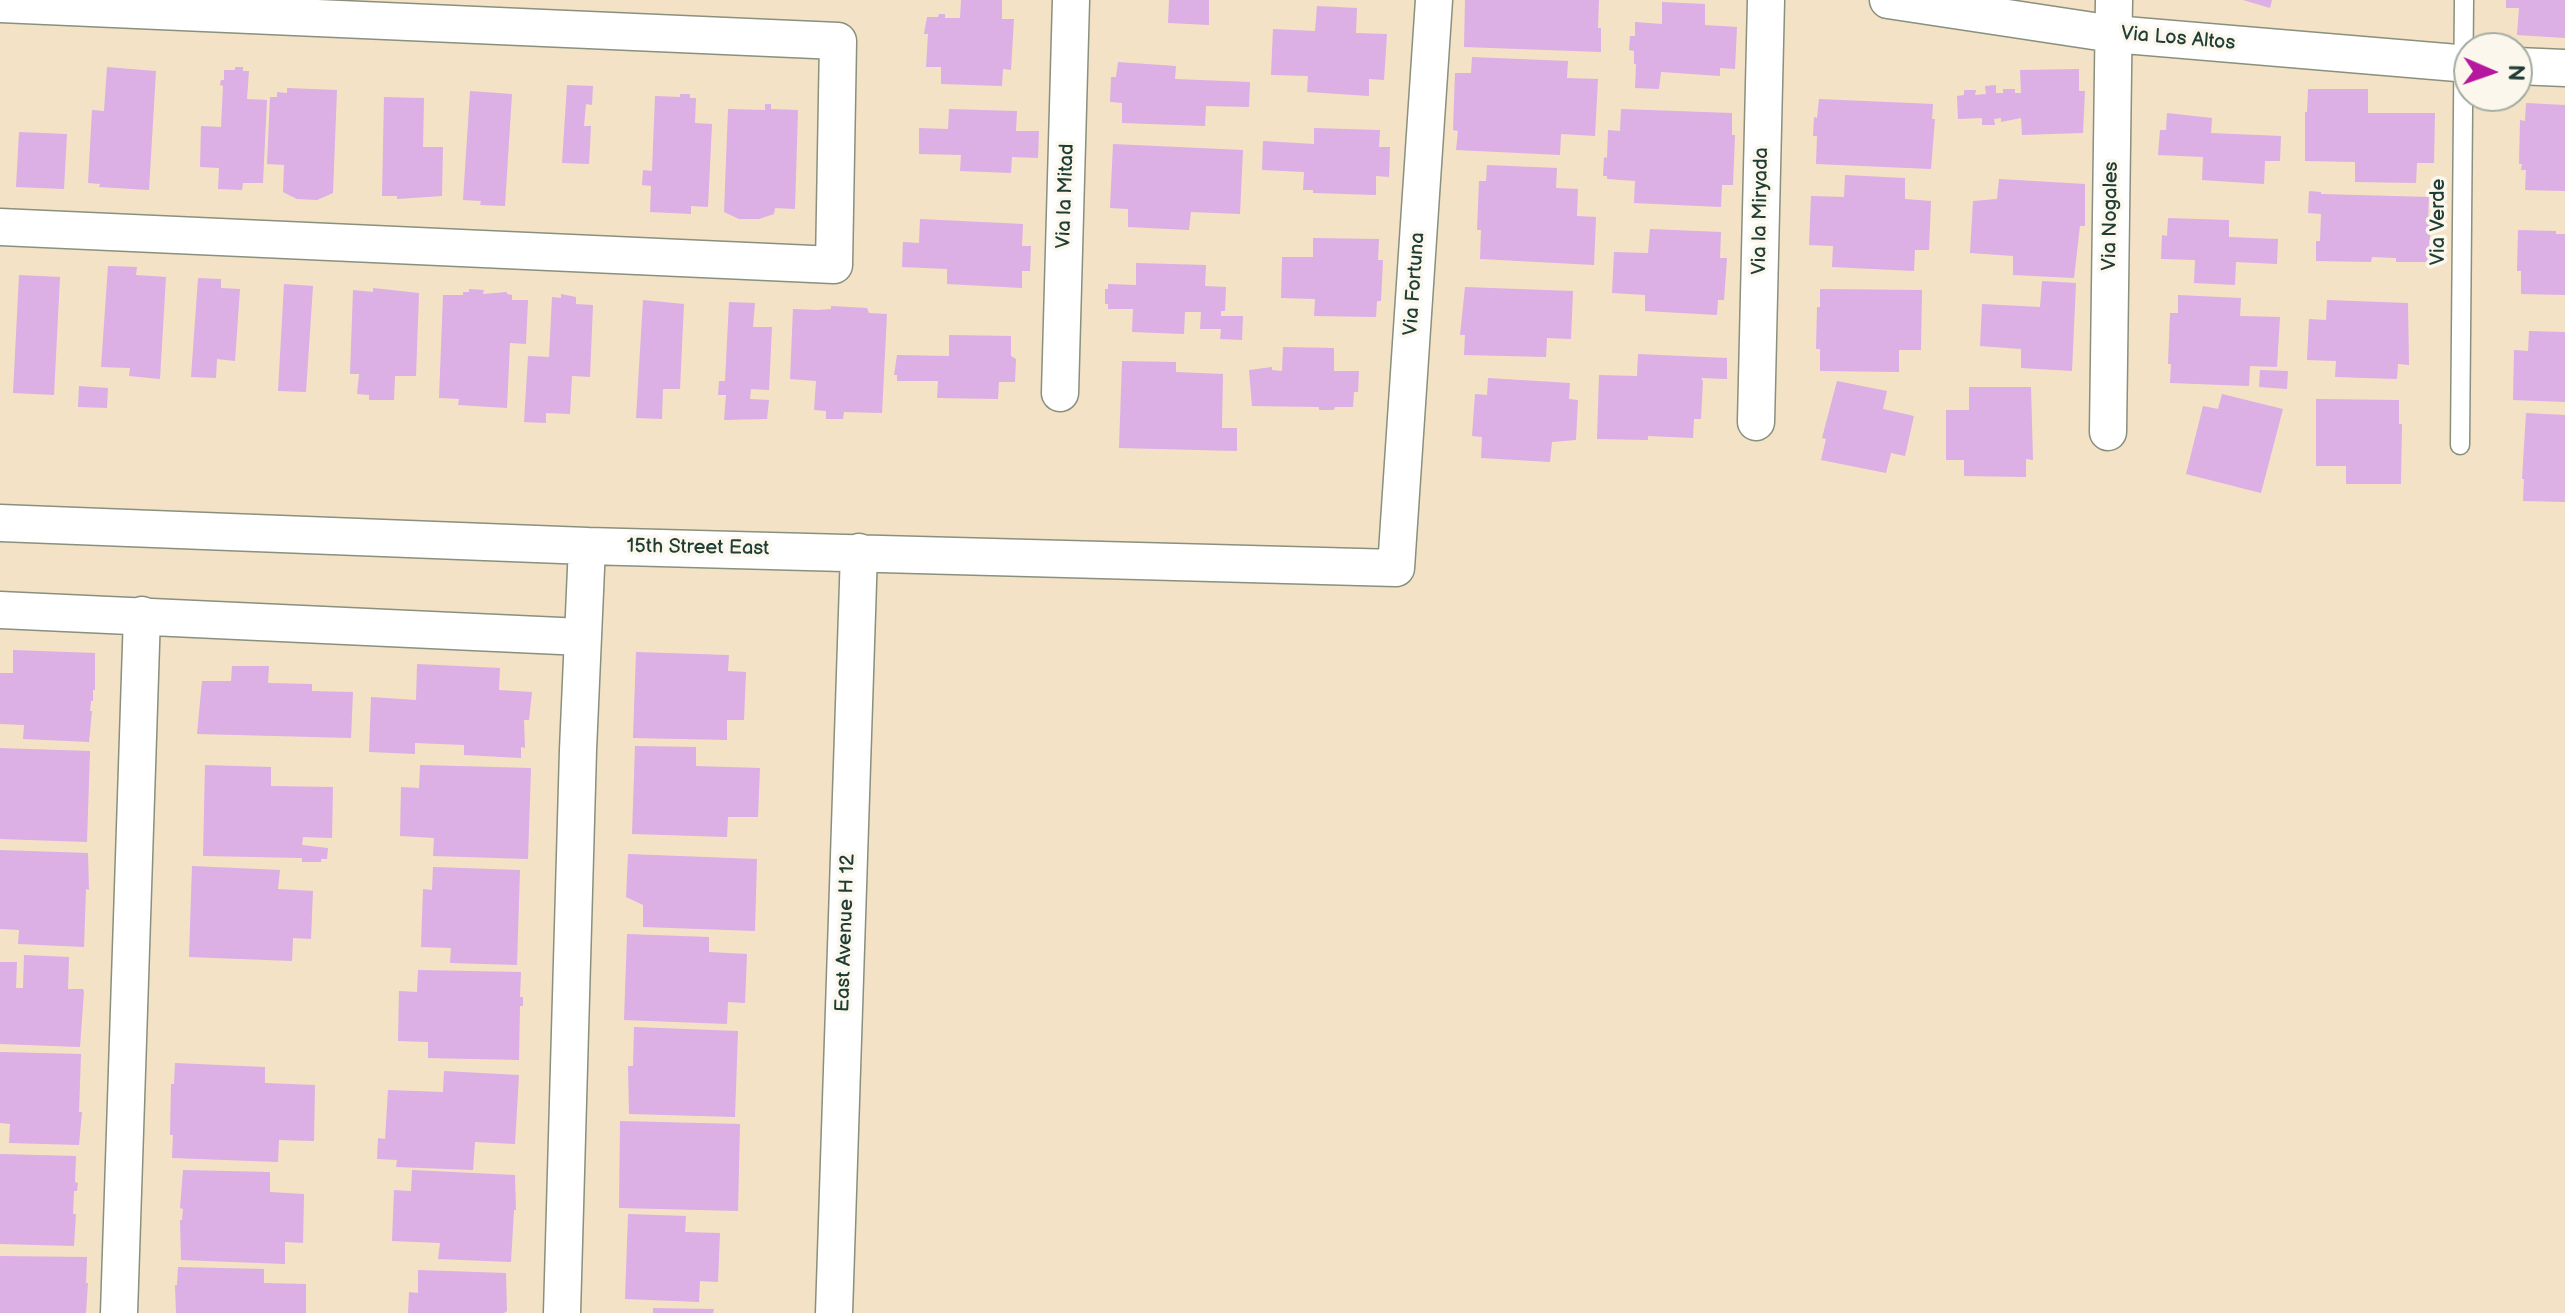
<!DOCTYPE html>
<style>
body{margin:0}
#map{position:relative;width:2565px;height:1313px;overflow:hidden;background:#f3e2c6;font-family:"Balsamiq Sans",sans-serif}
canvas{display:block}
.north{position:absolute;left:2453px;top:32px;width:80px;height:80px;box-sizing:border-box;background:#fbf7ec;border:2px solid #a3ada2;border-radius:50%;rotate:92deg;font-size:22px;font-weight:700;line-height:32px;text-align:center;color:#1f3d34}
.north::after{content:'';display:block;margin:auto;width:28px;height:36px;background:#b5179e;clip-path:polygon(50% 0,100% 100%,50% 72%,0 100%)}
</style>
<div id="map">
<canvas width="2565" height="1313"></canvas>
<div class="north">N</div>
</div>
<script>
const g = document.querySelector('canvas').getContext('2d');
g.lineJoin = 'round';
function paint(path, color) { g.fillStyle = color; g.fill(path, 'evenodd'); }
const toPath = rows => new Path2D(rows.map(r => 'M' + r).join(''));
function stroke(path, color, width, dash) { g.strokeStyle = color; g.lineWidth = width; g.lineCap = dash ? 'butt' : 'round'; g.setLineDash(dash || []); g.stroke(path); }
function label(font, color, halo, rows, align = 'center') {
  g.font = font + ' "Balsamiq Sans",sans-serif'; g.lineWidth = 7; g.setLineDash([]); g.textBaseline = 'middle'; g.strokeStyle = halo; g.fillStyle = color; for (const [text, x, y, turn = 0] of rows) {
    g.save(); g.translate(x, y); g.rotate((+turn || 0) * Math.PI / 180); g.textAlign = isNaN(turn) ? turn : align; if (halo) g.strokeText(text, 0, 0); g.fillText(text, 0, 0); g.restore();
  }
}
paint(toPath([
 [961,0,1002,0,1002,19,1014,19,1011,70,1003,69,1002,86,941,84,941,67,926,67,928,34,924,34,927,17,938,17,939,14,945,14,945,18,960,18],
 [1169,0,1209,0,1209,25,1168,23],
 [1465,0,1599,0,1598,28,1601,28,1601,52,1464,47],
 [2243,0,2272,0,2270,8],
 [2506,0,2565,0,2565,38,2517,35,2519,8,2506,8],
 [1662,2,1705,4,1705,25,1737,27,1735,69,1720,68,1720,76,1661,72,1659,89,1635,88,1636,64,1634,64,1634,51,1629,50,1630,36,1635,36,1635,22,1662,24],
 [1317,6,1357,8,1356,33,1387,34,1384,80,1369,79,1369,96,1307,92,1308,76,1271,75,1273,29,1315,31],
 [1472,57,1568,61,1567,78,1598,79,1595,136,1561,134,1560,155,1456,150,1458,131,1453,130,1455,73,1471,73],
 [1118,62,1176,66,1175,79,1250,82,1249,107,1206,106,1205,126,1122,123,1122,103,1110,102,1111,77,1116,77],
 [107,67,156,71,149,190,99,187,100,184,88,183,92,110,104,111],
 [235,67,243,67,243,71,249,71,247,99,267,100,263,183,243,183,242,190,218,189,219,168,200,167,201,126,221,127,223,86,220,85,221,80,224,80,224,70,235,70],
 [2079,69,2079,91,2085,91,2083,133,2022,135,2021,118,2001,122,2001,118,1994,119,1995,125,1982,125,1982,118,1958,119,1957,96,1964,95,1964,90,1976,90,1975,95,1986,94,1985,86,1996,85,1996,93,2003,93,2003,89,2015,89,2015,93,2021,93,2020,70],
 [567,85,593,86,592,105,586,104,584,126,591,126,589,164,562,163],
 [287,88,337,90,333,193,317,200,297,199,283,192,284,165,267,164,270,97,277,97,277,92,287,93],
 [2308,89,2368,89,2368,113,2435,113,2434,163,2417,163,2416,183,2355,182,2355,162,2305,161,2305,112,2307,112],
 [470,91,512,94,505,206,480,205,481,201,463,200],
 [680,94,690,94,690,98,696,98,695,123,712,124,708,207,691,206,691,214,650,212,651,186,642,185,643,170,652,171,655,96,680,97],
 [384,97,424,98,423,147,443,147,442,196,397,199,397,196,382,196],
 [1819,99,1933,104,1932,119,1935,119,1931,169,1816,164,1817,136,1813,136,1814,117,1817,118],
 [2526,103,2565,105,2565,191,2525,190,2526,170,2521,170,2522,164,2519,164,2520,120,2525,121],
 [765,104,771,104,771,109,798,110,795,209,775,208,774,214,759,219,739,219,724,212,728,109,765,110],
 [949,109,1017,111,1016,131,1039,131,1038,158,1012,157,1011,173,960,171,961,155,919,154,919,128,948,129],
 [1621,109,1732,113,1732,135,1735,135,1733,185,1722,185,1721,207,1634,203,1635,181,1607,179,1607,176,1603,176,1604,157,1607,158,1608,130,1620,131],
 [2167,113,2212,118,2211,133,2281,136,2280,161,2265,161,2264,184,2202,180,2203,157,2158,155,2160,130,2166,130],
 [1314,128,1380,130,1379,147,1390,147,1389,177,1376,176,1376,195,1313,193,1313,190,1303,190,1304,172,1262,170,1263,141,1314,144],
 [19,132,67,134,64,189,16,187],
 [1113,144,1243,150,1240,214,1191,212,1189,230,1128,227,1128,209,1110,208],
 [1487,165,1557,168,1556,188,1578,189,1577,216,1596,217,1594,265,1480,259,1481,230,1477,230,1479,181,1486,181],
 [1845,175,1905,178,1905,199,1931,201,1929,250,1915,250,1914,271,1832,267,1833,246,1809,245,1811,196,1844,197],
 [1999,179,2085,184,2085,226,2080,226,2074,278,2013,275,2013,256,1970,253,1973,201,1997,199],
 [2309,191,2321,192,2321,194,2429,197,2428,220,2432,220,2427,262,2396,262,2396,258,2372,257,2371,262,2316,261,2316,241,2320,241,2321,214,2308,213],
 [2168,218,2229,220,2229,237,2278,239,2277,264,2236,262,2235,285,2194,283,2195,260,2161,259,2162,235,2167,236],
 [920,219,1023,224,1022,246,1031,246,1030,271,1022,271,1022,288,947,284,947,269,902,267,903,242,919,243],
 [1650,229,1721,232,1720,258,1727,258,1724,300,1718,300,1717,315,1645,311,1645,295,1612,293,1614,252,1648,253],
 [2518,230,2556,231,2556,234,2565,234,2565,295,2521,294,2521,271,2517,271],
 [1313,238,1379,239,1378,260,1383,260,1381,301,1377,301,1376,317,1314,316,1315,299,1281,298,1282,257,1313,257],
 [1136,263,1206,265,1205,286,1226,287,1225,311,1221,311,1221,316,1243,316,1242,340,1220,339,1221,329,1200,329,1201,312,1185,312,1184,334,1132,332,1133,309,1108,309,1108,304,1105,304,1105,289,1108,289,1108,284,1136,285],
 [108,266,137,267,136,275,166,277,160,379,129,376,130,368,101,367],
 [19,275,60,277,54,395,13,393],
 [198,278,221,279,221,288,240,289,235,361,217,359,216,378,191,377],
 [2042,281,2076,283,2072,371,2021,368,2021,349,1980,346,1982,304,2040,307],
 [284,284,313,286,306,392,278,391],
 [1465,287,1573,291,1571,339,1547,338,1546,357,1464,355,1465,335,1460,335],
 [373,288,419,293,416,376,395,376,394,400,369,400,369,395,357,394,359,374,350,374,353,290,373,292],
 [469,289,484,290,483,294,507,292,507,294,512,295,512,300,528,300,526,344,510,343,507,408,458,405,459,399,439,398,443,295,463,295,463,292,469,292],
 [1820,289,1922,290,1921,350,1899,350,1899,372,1820,371,1820,349,1816,349,1817,307,1820,307],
 [561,294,576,297,576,304,593,305,590,377,572,376,570,414,546,413,546,423,524,422,528,356,549,357,552,297,561,298],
 [2178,295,2241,298,2240,316,2280,317,2277,367,2250,366,2249,386,2170,383,2171,364,2168,364,2170,313,2178,313],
 [643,300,684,304,680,389,663,389,662,419,636,418],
 [2327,300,2408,303,2409,365,2398,364,2397,379,2335,377,2336,361,2307,360,2309,319,2326,320],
 [729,302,755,303,753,327,772,327,769,390,751,389,750,399,769,400,767,419,724,420,726,395,718,395,719,381,725,381],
 [831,306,867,308,869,313,887,314,882,413,844,412,843,419,826,419,826,411,814,410,816,381,790,379,793,309,818,310,831,309],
 [2529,331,2565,332,2565,402,2513,400,2514,350,2528,351],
 [949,335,1011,336,1011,356,1016,359,1015,382,999,382,998,399,937,398,938,381,897,381,897,375,894,375,897,355,949,356],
 [1283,347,1334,348,1334,371,1359,371,1358,392,1354,392,1353,407,1335,407,1334,410,1319,410,1319,407,1252,406,1249,370,1272,367,1272,370,1282,371],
 [1638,354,1727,358,1727,379,1701,378,1703,381,1701,419,1694,419,1693,438,1648,436,1648,440,1597,439,1599,375,1637,376],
 [1122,361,1176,362,1176,372,1223,374,1222,428,1237,428,1237,451,1119,448],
 [2260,370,2288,371,2287,389,2259,387],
 [1488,378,1570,383,1569,399,1578,400,1576,440,1552,442,1550,462,1481,458,1482,437,1472,436,1475,394,1487,395],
 [1837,381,1887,391,1883,409,1914,416,1905,456,1891,453,1886,473,1821,460,1826,439,1822,438],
 [79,386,108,388,107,408,78,407],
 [1969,387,2031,387,2033,460,2026,459,2026,477,1964,476,1964,460,1946,460,1946,410,1969,410],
 [2222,394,2283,409,2261,493,2186,474,2203,406,2218,409],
 [2316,399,2399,400,2399,424,2402,424,2401,484,2346,484,2346,466,2316,466],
 [2526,413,2565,415,2565,502,2523,501,2524,479,2522,479],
 [13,650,95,653,95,690,93,690,93,701,91,701,90,711,92,711,89,742,23,739,24,725,0,724,0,673,13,673],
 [636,652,729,655,728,671,746,672,744,720,727,720,727,740,633,738],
 [417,664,500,668,499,690,532,692,529,720,524,720,525,748,521,747,521,758,464,755,464,745,415,743,415,754,369,752,371,697,416,700],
 [232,666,269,666,268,683,312,684,312,691,353,692,351,738,197,734,202,681,231,681],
 [635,746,696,747,696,766,760,768,758,817,728,817,727,837,632,834],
 [0,748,90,751,87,842,0,839],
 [205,765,271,767,271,786,333,787,332,838,303,837,302,845,328,848,327,859,321,859,321,862,302,862,302,858,203,856],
 [420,765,531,768,528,859,433,856,434,838,400,836,401,787,419,788],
 [0,850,88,853,89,890,86,889,84,947,18,944,19,930,0,929],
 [628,854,757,859,755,931,643,927,643,905,626,897],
 [192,866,280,870,278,889,313,891,311,939,293,938,292,961,189,957],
 [433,867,520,870,517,965,450,963,451,948,421,947,423,889,432,890],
 [627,934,709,937,709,952,747,954,745,1003,728,1002,727,1024,624,1020],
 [24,955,69,957,68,989,83,989,84,992,80,1047,0,1044,0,962,17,962,16,988,23,988],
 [418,970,521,972,520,997,523,997,523,1006,520,1006,519,1060,428,1058,428,1042,398,1041,399,991,417,992],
 [634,1027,738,1031,735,1117,629,1114,628,1066,633,1066],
 [0,1052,81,1054,79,1112,82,1112,79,1145,9,1143,10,1124,0,1123],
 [175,1063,265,1067,265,1083,315,1085,314,1141,279,1140,278,1162,172,1158,173,1135,170,1135,171,1084,174,1084],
 [444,1071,519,1075,515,1144,475,1142,473,1170,396,1167,397,1160,377,1159,378,1138,385,1139,388,1090,443,1092],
 [620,1121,740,1124,738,1211,619,1208],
 [0,1154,76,1156,75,1182,78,1183,77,1191,74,1191,73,1214,76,1214,74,1246,0,1244],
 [183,1170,270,1172,270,1192,304,1194,303,1243,285,1242,285,1264,181,1260,180,1220,182,1220,183,1209,180,1208],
 [412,1170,515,1175,516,1210,514,1210,511,1262,438,1259,440,1243,392,1241,394,1190,411,1191],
 [628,1214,686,1216,685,1232,720,1233,718,1282,700,1281,699,1302,625,1299],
 [0,1256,87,1257,86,1283,88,1283,86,1313,0,1313],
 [178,1267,264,1269,264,1283,306,1284,306,1313,176,1313,175,1285,177,1285],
 [418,1270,506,1273,507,1311,504,1313,408,1313,409,1292,418,1293],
 [653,1308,714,1309,713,1313,653,1313]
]), '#dcafe5');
const lane = toPath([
 [2460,445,2464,0]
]);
const street = toPath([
 [1888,0,2113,34,2469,64],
 [0,4,838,41,834,265,0,227],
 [2517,66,2565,68],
 [1060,393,1071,0],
 [1756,422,1766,0],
 [2108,432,2114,0],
 [0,523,587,546,1396,568,1434,0],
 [0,610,582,637],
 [119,1313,142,615],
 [562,1313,578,750,587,546],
 [834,1313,859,552]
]);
stroke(lane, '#89907d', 21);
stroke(street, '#89907d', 39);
stroke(lane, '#fff', 18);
stroke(street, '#fff', 36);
label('20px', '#1f3d34', '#fbf7ec', [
 ["Via Los Altos",2178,39,5],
 ["Via la Mitad",1066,196,-88],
 ["Via la Miryada",1761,211,-89],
 ["Via Nogales",2111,216,-89],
 ["Via Verde",2439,222,-90],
 ["Via Fortuna",1415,284,-86],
 ["15th Street East",698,548,1],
 ["East Avenue H 12",846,933,-88]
]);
</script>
